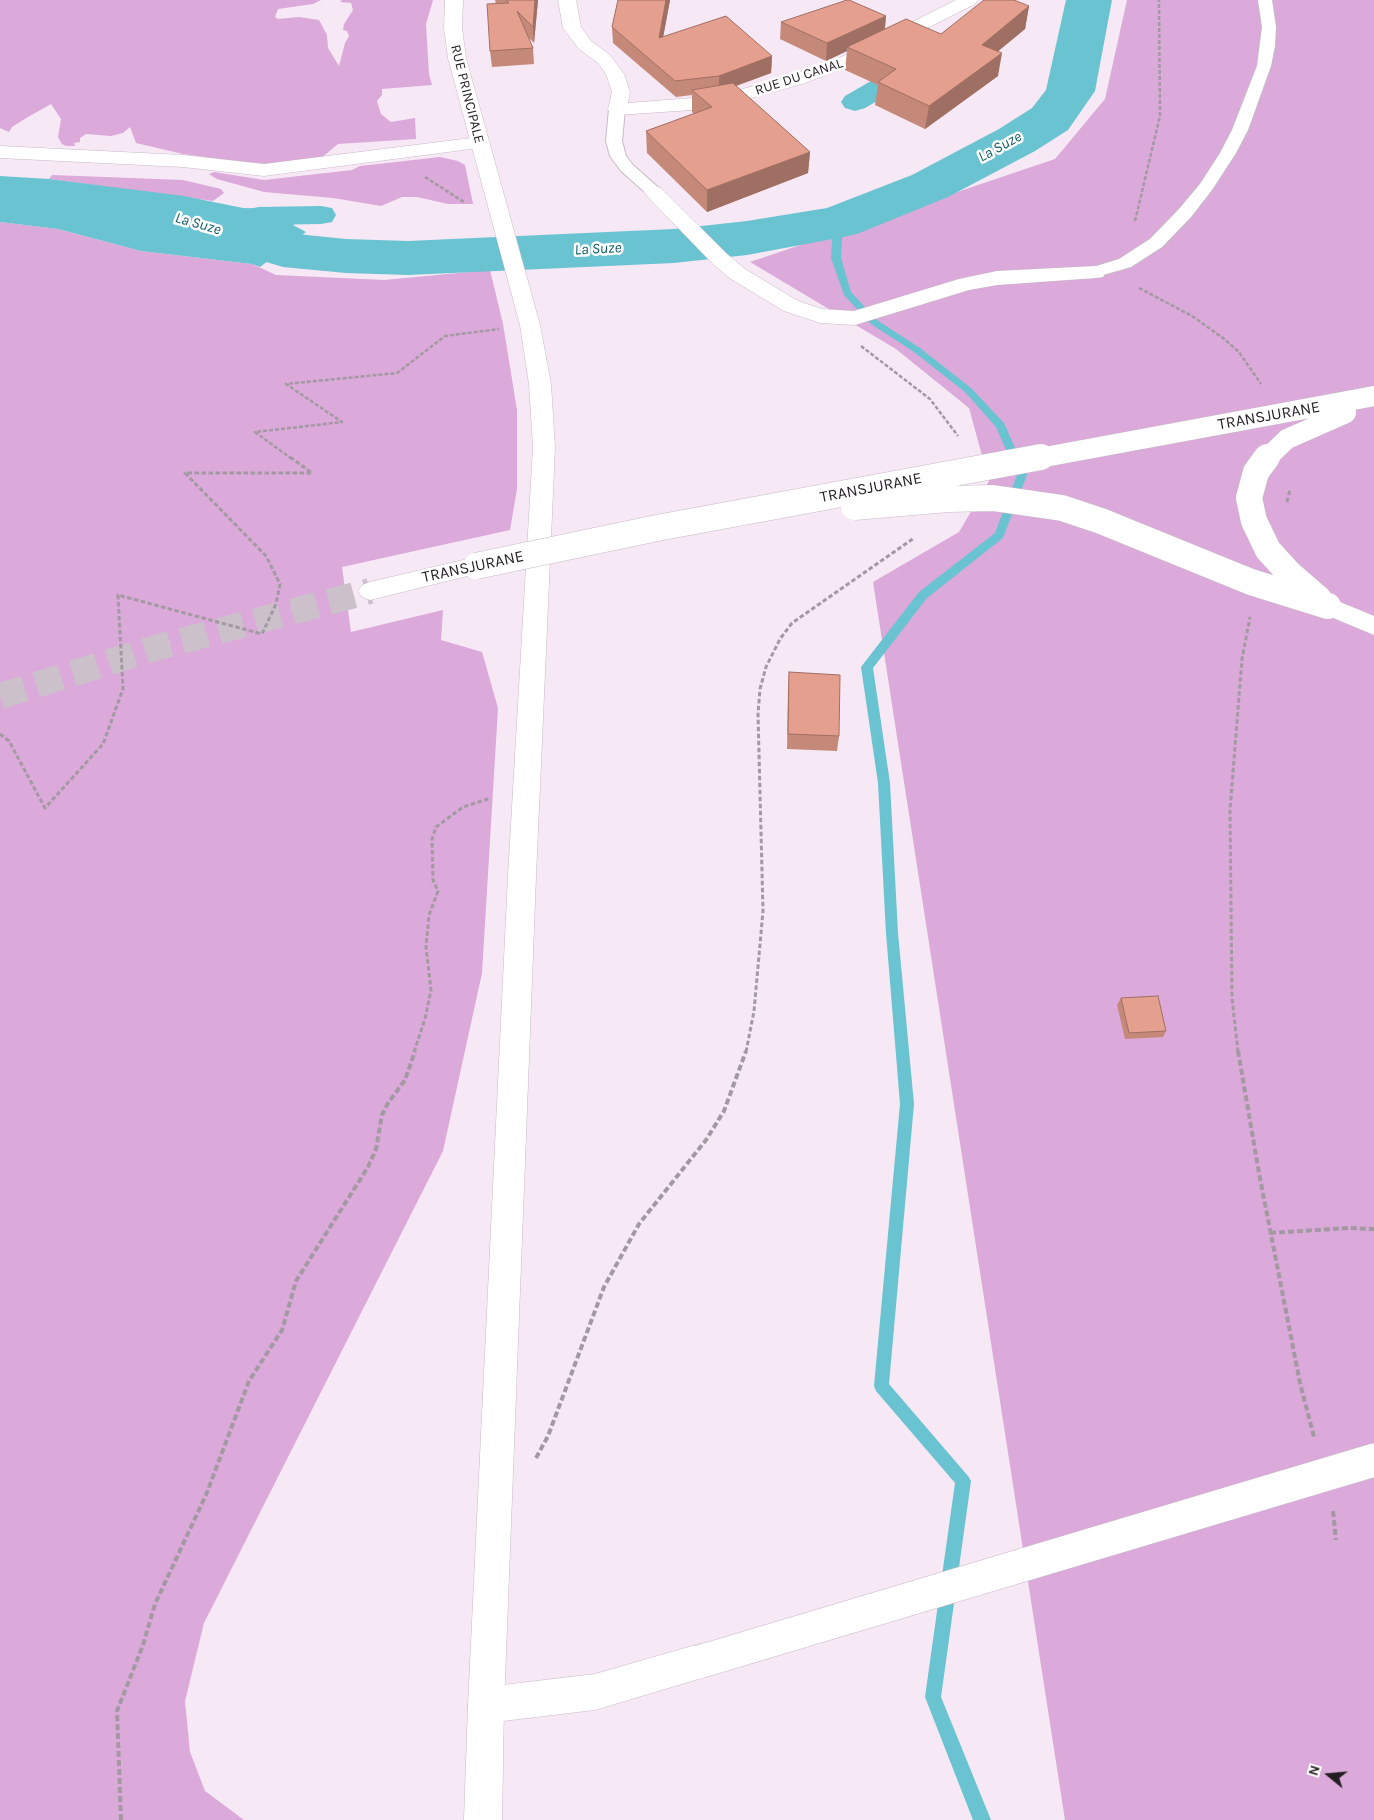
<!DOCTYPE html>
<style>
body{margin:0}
#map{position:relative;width:1374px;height:1820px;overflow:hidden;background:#f6e8f5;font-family:Karla,sans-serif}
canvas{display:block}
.north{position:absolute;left:1304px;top:1750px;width:50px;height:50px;-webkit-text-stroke:4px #fff;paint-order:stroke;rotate:287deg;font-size:14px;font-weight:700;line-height:20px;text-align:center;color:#231e22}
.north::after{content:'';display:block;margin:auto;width:18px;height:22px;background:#231e22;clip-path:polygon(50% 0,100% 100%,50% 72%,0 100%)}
</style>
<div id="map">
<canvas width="1374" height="1820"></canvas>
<div class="north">N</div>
</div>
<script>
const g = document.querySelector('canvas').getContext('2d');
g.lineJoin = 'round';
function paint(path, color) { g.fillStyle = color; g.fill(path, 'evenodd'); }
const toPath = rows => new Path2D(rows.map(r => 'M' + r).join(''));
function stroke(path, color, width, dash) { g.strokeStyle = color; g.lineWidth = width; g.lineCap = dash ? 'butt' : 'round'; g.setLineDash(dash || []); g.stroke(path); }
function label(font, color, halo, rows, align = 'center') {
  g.font = font + ' Karla,sans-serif'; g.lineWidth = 5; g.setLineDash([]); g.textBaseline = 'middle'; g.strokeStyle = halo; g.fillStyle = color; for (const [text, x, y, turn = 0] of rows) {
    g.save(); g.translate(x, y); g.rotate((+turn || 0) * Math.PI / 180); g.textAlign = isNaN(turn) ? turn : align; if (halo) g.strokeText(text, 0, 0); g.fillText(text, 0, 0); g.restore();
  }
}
paint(toPath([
 [0,0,321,0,313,4,278,9,275,17,278,19,299,17,319,20,327,35,328,48,339,66,345,43,349,36,347,31,343,30,344,24,353,10,351,3,340,2,342,0,433,0,426,24,429,74,432,85,382,89,382,95,377,101,381,114,391,122,415,118,416,139,338,144,314,164,285,165,255,164,183,154,136,143,130,127,123,133,111,136,86,134,80,138,80,142,74,143,75,146,66,146,62,144,58,137,61,119,51,104,28,117,12,127,9,132,0,128],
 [1127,0,1374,0,1374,1820,1065,1820,873,582,959,532,989,481,969,408,896,349,750,262,1055,159,1105,99],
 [440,157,458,161,465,165,473,204,448,204,417,197,402,197,381,206,333,198,264,192,217,179,209,174,214,172,264,180,352,170,360,166],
 [52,175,183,180,221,189,224,193,213,201,49,179],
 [0,222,58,229,141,251,252,264,276,275,384,280,490,270,503,324,517,410,517,489,510,530,342,567,351,632,443,610,441,640,482,652,498,708,482,973,443,1151,204,1623,185,1701,190,1752,205,1791,244,1820,0,1820]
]), '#dba9da');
paint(toPath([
 [0,176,49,179,184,196,243,208,270,209,286,207,295,212,316,211,316,221,297,222,293,225,306,232,260,267,252,264,141,251,58,229,0,222]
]), '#6ac3d1');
paint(toPath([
 [838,219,843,222,841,258,851,292,877,320,920,348,971,388,1004,423,1027,475,1003,538,927,598,873,668,890,783,898,933,914,1104,889,1384,968,1476,971,1481,941,1697,991,1820,973,1820,925,1697,955,1483,876,1391,874,1386,900,1104,886,933,878,783,861,667,919,592,995,533,1017,475,996,427,965,392,914,352,871,324,844,295,831,258,833,222,838,219]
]), '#6ac3d1');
paint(toPath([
 [926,48,936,50,940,56,936,62,891,93,865,108,855,111,845,108,841,102,845,96,871,81,916,50,926,48],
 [321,206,332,208,336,215,332,222,321,224,259,225,248,223,244,216,248,209,259,207,321,206]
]), '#6ac3d1');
paint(toPath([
 [1066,0,1112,0,1095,91,1068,130,1035,151,948,197,857,234,838,238,747,255,674,263,408,275,346,273,283,267,164,231,57,214,0,210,0,178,57,182,171,200,287,233,346,239,408,241,674,229,747,221,827,208,912,175,999,129,1032,108,1046,90,1066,0]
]), '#6ac3d1');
stroke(toPath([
 [0,696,155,648,370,591]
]), '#ccc0cb', 26, [26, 12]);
const service = toPath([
 [1258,0,1272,0,1276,27,1275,46,1271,66,1248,130,1236,153,1212,190,1191,217,1162,247,1131,267,1096,277,1090,276,1088,272,1090,268,1119,259,1150,239,1179,209,1200,184,1220,153,1232,130,1257,66,1262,27,1258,0],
 [617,104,622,106,625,109,622,141,626,156,633,165,660,189,662,192,660,195,648,195,621,171,610,156,606,141,609,109,612,106,617,104]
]);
const minor = toPath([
 [558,0,576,0,581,27,591,41,610,55,624,74,630,92,628,103,692,98,728,93,790,76,846,55,956,0,978,0,975,4,858,63,802,84,729,104,692,110,617,115,610,113,608,109,612,92,606,74,598,63,579,49,563,28,558,0],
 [479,137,486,139,488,143,486,147,264,176,183,167,0,158,0,146,183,155,264,164,479,137],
 [654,186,661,188,727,254,745,269,798,301,822,309,854,311,959,279,997,271,1096,266,1103,267,1106,272,1103,277,1096,278,997,285,969,290,855,325,820,323,784,311,731,279,713,264,647,196,644,192,647,188,654,186]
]);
const tertiary = toPath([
 [486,1687,499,1692,504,1705,502,1820,464,1820,468,1705,473,1692,486,1687]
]);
const secondary = toPath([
 [445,0,463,0,462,28,466,58,540,325,551,384,555,447,536,876,504,1705,499,1718,486,1723,473,1718,468,1705,508,876,533,447,529,384,520,325,448,58,444,28,445,0]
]);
const primary = toPath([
 [476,557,484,560,488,566,484,572,370,600,362,597,358,591,362,585,370,582,476,557],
 [1328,597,1374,616,1374,635,1319,612,1316,606,1319,600,1328,597],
 [699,1644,712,1649,717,1662,712,1675,595,1710,486,1723,473,1718,468,1705,473,1692,486,1687,595,1674,699,1644]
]);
stroke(service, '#c7bac7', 2);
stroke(minor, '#c7bac7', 1);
stroke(tertiary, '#c7bac7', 1);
stroke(secondary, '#c7bac7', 1);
stroke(primary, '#c7bac7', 1);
stroke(toPath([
 [425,177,464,202],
 [1135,221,1160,116,1159,0],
 [1139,288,1192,316,1223,338,1239,352,1261,384],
 [861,346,930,399,958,436],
 [292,459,255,432,342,422,286,384,397,373,445,336,499,329]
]), '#a399a2', 2.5, [4, 2]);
stroke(toPath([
 [1287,502,1290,489],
 [0,734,9,741,45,808,103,744,123,689,118,595,262,634,276,604,280,584,266,556,185,473,312,473,290,457],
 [414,1052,425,1019,431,990,426,947,429,915,438,891,433,880,432,839,436,827,463,807,491,798],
 [746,1052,754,1011,763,911,758,714,760,689,766,667,780,639,792,623,914,538],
 [1238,1052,1232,998,1230,810,1242,659,1250,617]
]), '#a399a2', 3, [4.5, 2.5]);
stroke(toPath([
 [1238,1051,1259,1173,1300,1383,1314,1437],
 [1270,1233,1348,1228,1374,1229],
 [536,1458,548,1436,604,1287,639,1224,706,1140,724,1111,746,1051],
 [1333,1511,1336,1540],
 [121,1820,117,1711,143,1645,155,1604,206,1495,249,1381,282,1330,296,1281,368,1167,376,1149,382,1115,388,1103,405,1080,415,1051]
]), '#a399a2', 4, [6, 3]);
paint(service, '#fff');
paint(minor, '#fff');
paint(tertiary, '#fff');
paint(secondary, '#fff');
paint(primary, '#fff');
const primaryBridgeFar2 = toPath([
 [1034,459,1374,396],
 [1266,459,1287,439,1346,413]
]);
const primaryBridgeFar1 = toPath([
 [1267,457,1256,472,1249,498,1254,521,1268,550,1289,573,1319,599],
 [854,507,948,499,993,498,1062,508,1101,521,1251,582,1328,606],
 [476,566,657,528,1041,457]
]);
const primaryBridge = toPath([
 [699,1662,1374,1460]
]);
stroke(primaryBridgeFar2, '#c7bac7', 21, []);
stroke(primaryBridgeFar1, '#c7bac7', 27, []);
stroke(primaryBridge, '#c7bac7', 34, []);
stroke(primaryBridgeFar2, '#fff', 20);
stroke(primaryBridgeFar1, '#fff', 26);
stroke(primaryBridge, '#fff', 33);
paint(toPath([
 [495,0,538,0,534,43,527,36,533,48,534,64,492,67,490,51,496,4],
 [618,0,670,0,663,37,772,56,771,73,736,86,810,152,808,173,707,212,647,153,646,131,694,114,692,112,692,95,676,97,613,43,612,27],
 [1029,6,1025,29,998,51,998,76,925,129,875,105,878,85,845,70,847,51,826,61,780,39,781,22,886,16,885,29,941,34],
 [789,672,839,736,837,751,787,749,788,688],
 [1121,998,1166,1031,1163,1037,1125,1039,1117,1005]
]), '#c5897a');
paint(toPath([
 [535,0,538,0,534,43,533,27],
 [666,0,670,0,660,54,659,38],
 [1029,6,1025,29,979,67,982,45],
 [886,16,884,34,847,47,847,51,826,61,827,43],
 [1002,53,998,76,925,129,929,106],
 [772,56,771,73,719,92,719,76],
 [810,152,808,173,707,212,707,190]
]), '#a06f63');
const building = toPath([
 [506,0,535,0,533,27,517,11,533,48,490,51,487,4,509,3,506,0],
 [618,0,666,0,659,38,726,16,772,56,719,76,675,81,612,27,618,0],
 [847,0,849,0,886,16,827,43,781,22,847,0],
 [984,0,1014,0,1029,6,982,45,1002,53,929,106,878,82,896,69,847,47,906,19,941,34,984,0],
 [733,83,810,152,707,190,646,131,712,107,692,90,733,83],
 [789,672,840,675,839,736,788,734,789,672],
 [1158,996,1166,1031,1129,1033,1121,998,1158,996]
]);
paint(building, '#e59f8e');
stroke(building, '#a06f63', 1);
label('14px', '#231e22', '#fff', [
 ["RUE DU CANAL",799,77,-18],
 ["RUE PRINCIPALE",467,94,76]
]);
label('italic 15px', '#0d5b65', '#fff', [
 ["La Suze",1000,147,-29],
 ["La Suze",198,224,16],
 ["La Suze",598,249,-3]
]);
label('16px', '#231e22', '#fff', [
 ["TRANSJURANE",1269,416,-10],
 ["TRANSJURANE",871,488,-11],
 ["TRANSJURANE",473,567,-12]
]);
</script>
